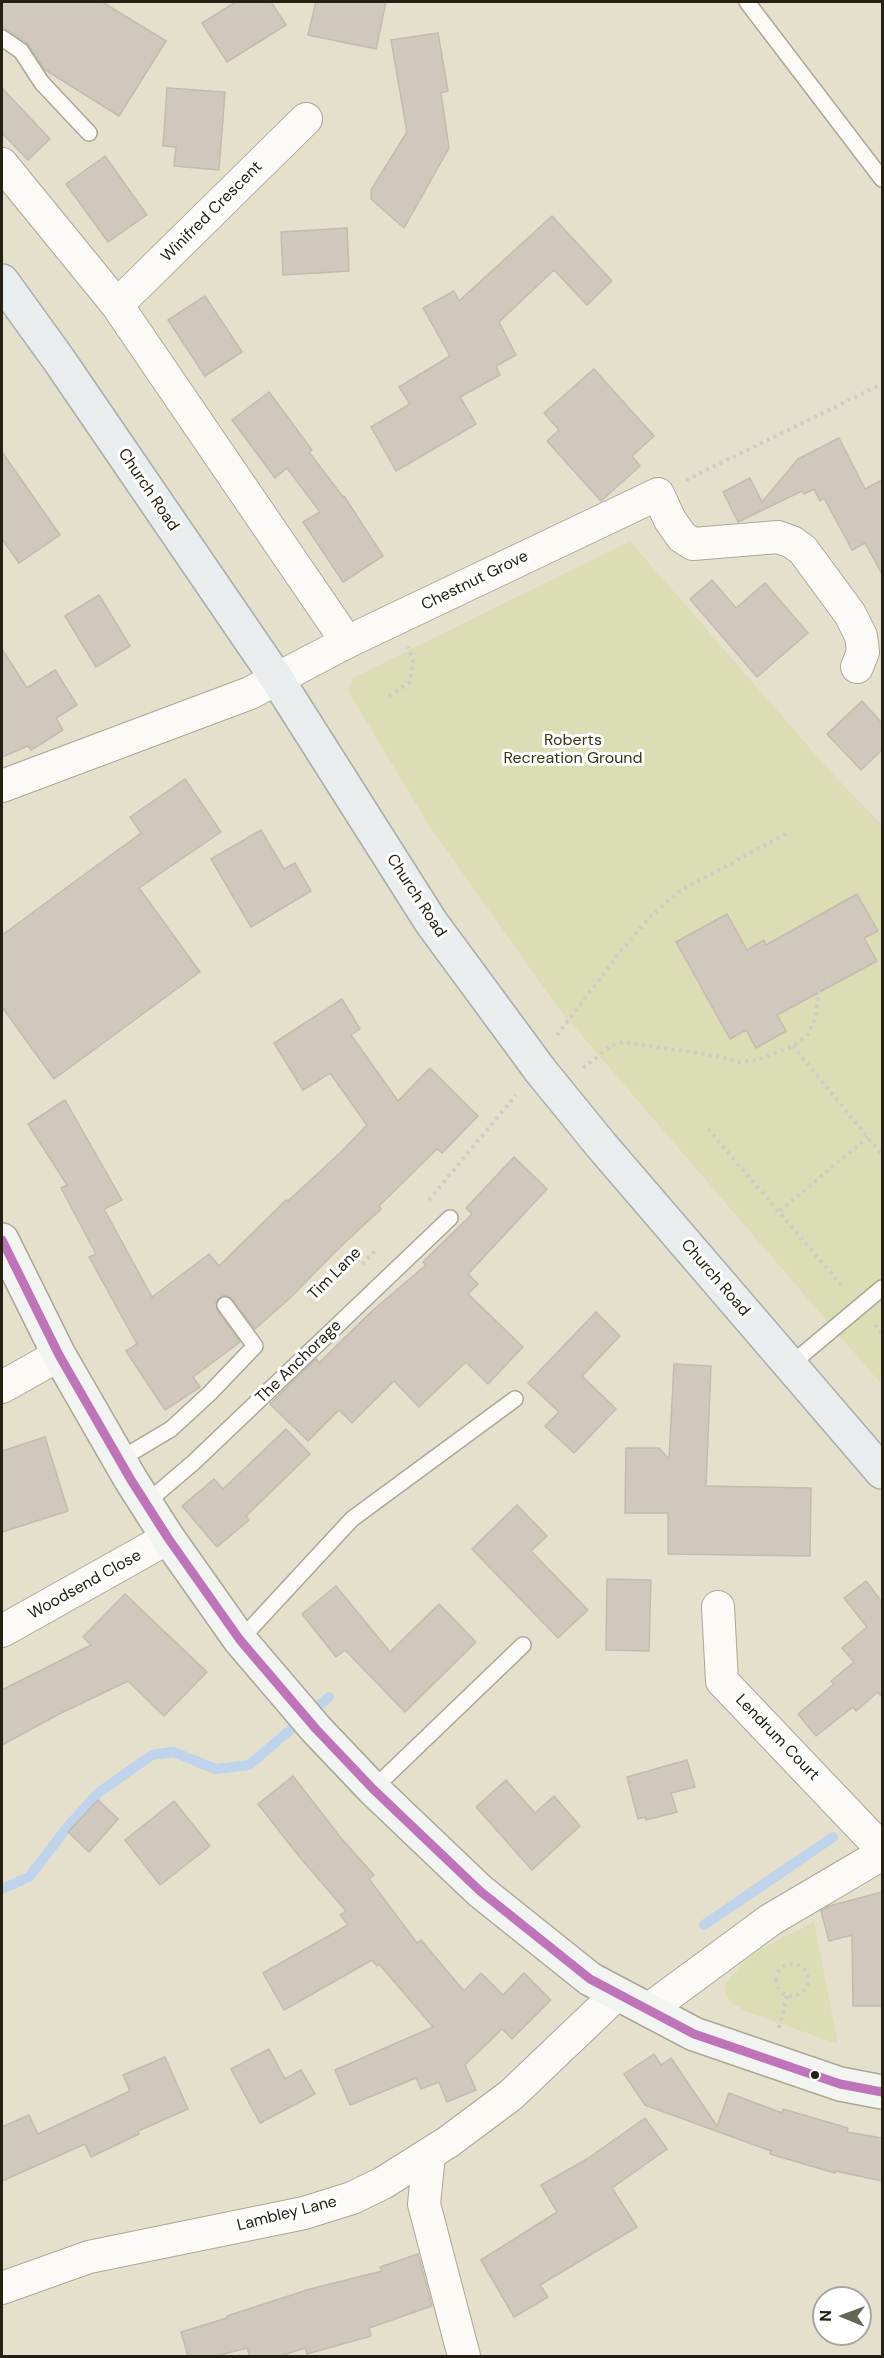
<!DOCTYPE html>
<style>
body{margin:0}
#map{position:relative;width:884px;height:2358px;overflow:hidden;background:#e4e0cc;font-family:"DM Sans",sans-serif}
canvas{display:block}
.frame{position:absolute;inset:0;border:3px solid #242113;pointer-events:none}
.north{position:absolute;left:812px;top:2286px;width:60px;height:60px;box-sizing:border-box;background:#fff;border:2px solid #a7a6a1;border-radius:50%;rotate:271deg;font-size:16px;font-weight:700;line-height:24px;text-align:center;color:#242113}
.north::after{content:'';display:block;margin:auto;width:21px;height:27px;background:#676454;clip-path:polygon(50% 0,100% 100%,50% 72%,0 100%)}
</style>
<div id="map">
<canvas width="884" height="2358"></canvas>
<div class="frame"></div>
<div class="north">N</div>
</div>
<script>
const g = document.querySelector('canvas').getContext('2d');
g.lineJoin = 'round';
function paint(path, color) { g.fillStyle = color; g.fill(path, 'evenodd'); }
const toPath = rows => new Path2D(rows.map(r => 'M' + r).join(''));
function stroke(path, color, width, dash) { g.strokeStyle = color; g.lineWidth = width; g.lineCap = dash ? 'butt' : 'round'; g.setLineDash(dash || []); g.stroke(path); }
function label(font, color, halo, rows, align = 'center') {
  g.font = font + ' "DM Sans",sans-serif'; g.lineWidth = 6; g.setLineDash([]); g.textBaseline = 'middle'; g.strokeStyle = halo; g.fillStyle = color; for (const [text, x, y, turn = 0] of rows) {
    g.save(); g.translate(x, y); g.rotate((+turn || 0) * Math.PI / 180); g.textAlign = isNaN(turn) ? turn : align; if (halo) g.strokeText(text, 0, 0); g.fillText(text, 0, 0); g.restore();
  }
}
paint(toPath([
 [630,541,827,768,882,825,882,1385,559,1009,430,827,348,691,353,678],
 [814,1922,838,2044,745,2011,729,2001,725,1990,728,1980,744,1962,759,1950]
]), '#dbddb5');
stroke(toPath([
 [2,1889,29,1877,69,1825,98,1793,152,1755,173,1752,216,1769,249,1765,329,1697],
 [704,1925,833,1837]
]), '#bfd3ec', 10);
const building = toPath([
 [2,2,102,2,166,41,119,116,44,69,27,43,8,30,2,28,2,2],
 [236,2,271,2,286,25,227,62,202,23,236,2],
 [316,2,386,2,376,49,308,35,316,2],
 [438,33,448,91,441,93,449,148,404,228,371,199,371,190,407,132,391,40,438,33],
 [2,88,50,139,28,160,2,133,2,88],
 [167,88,225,92,219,170,174,166,176,147,163,146,167,88],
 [105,156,147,215,108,242,66,184,105,156],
 [552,216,612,281,587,305,554,270,499,322,516,355,496,366,500,375,460,397,476,424,396,471,371,427,410,404,399,387,450,356,423,308,454,291,459,301,552,216],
 [347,228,349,271,283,275,281,232,347,228],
 [205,296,242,352,205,376,168,320,205,296],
 [594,369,654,436,632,456,640,466,601,501,547,441,559,430,544,413,594,369],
 [269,392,312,450,309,452,343,497,344,496,383,556,343,582,303,522,320,512,287,468,275,478,232,420,269,392],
 [839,438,865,489,882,480,882,574,865,543,852,550,824,498,820,501,814,489,804,494,802,491,738,522,723,492,750,478,762,502,798,459,839,438],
 [2,452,60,535,19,563,2,539,2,452],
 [712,580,736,608,765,583,808,633,757,677,690,599,712,580],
 [99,595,130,646,96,667,65,616,99,595],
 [2,649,27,688,55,670,77,705,56,718,63,730,31,750,28,746,2,757,2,649],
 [862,701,882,723,882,750,861,770,827,734,862,701],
 [185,779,221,832,139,888,200,972,54,1079,2,1007,2,935,141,833,130,817,185,779],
 [261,830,284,869,295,863,311,891,251,927,211,859,261,830],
 [857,894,878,931,864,938,877,961,777,1015,786,1031,756,1048,746,1030,730,1039,676,942,727,914,747,950,764,940,766,945,857,894],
 [342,999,360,1029,351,1035,398,1101,430,1068,478,1116,442,1153,437,1149,379,1206,381,1209,336,1251,290,1298,255,1329,232,1299,225,1295,219,1298,216,1302,217,1310,240,1342,193,1377,200,1387,165,1410,126,1351,137,1344,89,1257,96,1254,61,1188,67,1185,28,1124,65,1100,122,1200,104,1209,152,1297,209,1254,219,1266,286,1200,288,1201,342,1151,367,1125,330,1073,303,1090,274,1043,342,999],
 [514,1157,547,1189,468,1274,478,1284,468,1294,523,1347,488,1384,466,1362,419,1407,394,1381,352,1423,339,1410,308,1441,270,1404,316,1359,319,1363,372,1311,426,1265,423,1262,472,1214,466,1208,514,1157],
 [596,1312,620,1336,582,1376,616,1409,574,1453,545,1426,559,1412,528,1383,596,1312],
 [674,1364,711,1366,706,1486,811,1488,810,1556,668,1554,668,1513,625,1513,626,1448,659,1448,669,1459,674,1364],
 [286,1429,310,1454,246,1516,249,1520,217,1547,182,1506,214,1479,223,1489,286,1429],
 [45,1437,68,1511,2,1532,2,1451,45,1437],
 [517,1505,547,1536,531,1551,588,1610,558,1638,472,1549,517,1505],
 [607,1579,651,1580,649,1651,606,1650,607,1579],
 [866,1581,882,1602,882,1697,878,1692,856,1711,853,1707,816,1736,798,1714,834,1684,831,1681,854,1662,842,1648,867,1627,844,1598,866,1581],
 [336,1586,390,1652,439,1604,476,1642,405,1712,345,1650,336,1657,302,1614,336,1586],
 [125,1594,207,1672,164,1716,128,1681,59,1714,2,1745,2,1690,91,1645,83,1637,125,1594],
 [687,1760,695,1787,671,1793,677,1812,646,1820,645,1817,638,1819,627,1777,687,1760],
 [293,1776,341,1838,374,1875,369,1879,417,1943,421,1940,464,1991,481,1973,503,1995,524,1973,551,2000,512,2039,502,2029,465,2065,476,2090,447,2102,439,2082,421,2089,416,2078,350,2105,335,2070,433,2027,379,1964,377,1966,372,1960,284,2010,263,1973,348,1925,340,1915,346,1911,298,1855,258,1804,293,1776],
 [506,1780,535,1813,554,1796,580,1826,532,1870,476,1807,506,1780],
 [98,1800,118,1819,89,1852,68,1832,98,1800],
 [174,1801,210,1846,160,1885,125,1840,174,1801],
 [882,1892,882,2006,853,2006,852,1935,829,1941,821,1911,829,1906,882,1892],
 [269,2049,285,2079,301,2070,315,2094,260,2123,231,2069,269,2049],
 [654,2054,661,2065,671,2058,717,2126,729,2093,782,2113,783,2109,848,2128,847,2132,882,2138,882,2181,835,2171,835,2173,770,2154,771,2151,645,2105,624,2074,654,2054],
 [165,2057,188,2109,138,2131,139,2134,91,2157,85,2144,2,2181,2,2127,29,2115,38,2134,130,2091,123,2075,165,2057],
 [645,2118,667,2149,612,2188,637,2227,540,2285,548,2297,514,2317,481,2260,557,2212,541,2185,587,2159,645,2118],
 [418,2254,432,2306,369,2328,371,2336,307,2354,305,2348,280,2356,250,2356,247,2348,216,2356,188,2356,181,2332,227,2318,227,2316,310,2289,382,2271,380,2267,418,2254]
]);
paint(building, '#d1c8bd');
stroke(building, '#c4baaf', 1.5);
const lane = toPath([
 [747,2,882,179],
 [2,38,21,51,42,83,89,133],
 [790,1365,882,1288],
 [119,1460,171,1429,210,1393,255,1346,225,1305],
 [146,1503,194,1462,450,1218],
 [240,1640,352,1519,515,1399],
 [373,1789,523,1645]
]);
const street = toPath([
 [2,164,117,305,347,642],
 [117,305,306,119],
 [2,786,250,693,347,642,658,494,670,520,682,537,693,544,778,537,792,542,803,550,850,614,861,636,863,652,857,667],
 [2,1387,59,1355],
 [718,1607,722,1681,882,1849],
 [2,1631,168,1538],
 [648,2010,770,1920,882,1854],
 [429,2155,424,2204,464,2356],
 [2,2288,89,2257,304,2213,352,2198,383,2183,448,2142,511,2095,617,1994]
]);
const secondary = toPath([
 [2,1240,59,1355,131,1480,168,1538,240,1640,316,1729,373,1789,480,1891,590,1979,694,2034,840,2084,882,2092]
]);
const primary = toPath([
 [2,281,59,360,277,679,431,922,540,1070,601,1145,882,1472]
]);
stroke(lane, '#aaa797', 18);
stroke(street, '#aaa797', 34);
stroke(secondary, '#aaa797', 36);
stroke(primary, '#a8aeab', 36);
stroke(toPath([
 [686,480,882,384],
 [389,696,410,682,413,661,408,647],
 [557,1035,624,947,651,916,678,892,789,832],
 [793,1046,882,1155],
 [583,1068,612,1045,624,1042,717,1056,739,1062,757,1060,793,1046,807,1035,816,1017,819,988,831,979],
 [708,1129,843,1287],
 [429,1200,516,1095],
 [780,1211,868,1137],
 [362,1264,376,1250],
 [875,1325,882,1334],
 '776 1980a16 16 0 1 1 32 0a16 16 0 1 1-32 0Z',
 [779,2028,787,1996]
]), '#cdccc6', 4, [3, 4.5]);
stroke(lane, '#fbfaf7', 15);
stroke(street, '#fbfaf7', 32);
stroke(secondary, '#f2f4f2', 33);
stroke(primary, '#e9edee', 33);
stroke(toPath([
 [2,1240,59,1355,131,1480,168,1538,240,1640,316,1729,373,1789,480,1891,590,1979,694,2034,840,2084,882,2092]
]), '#bf73b8', 9);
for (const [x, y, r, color] of [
 [815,2075,5,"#242113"]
]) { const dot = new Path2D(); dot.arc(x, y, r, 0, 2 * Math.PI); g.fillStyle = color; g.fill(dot); stroke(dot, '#fff', 2); }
label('16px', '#242113', '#fff', [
 ["Winifred Crescent",212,212,-45],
 ["Church Road",148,490,56],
 ["Chestnut Grove",475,581,-26],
 ["Church Road",416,896,57],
 ["Tim Lane",335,1274,-45],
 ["Church Road",715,1278,49],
 ["The Anchorage",299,1362,-44],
 ["Woodsend Close",85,1585,-29],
 ["Lendrum Court",777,1738,46],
 ["Lambley Lane",287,2214,-14]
]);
label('16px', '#333610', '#fff', [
 ["Roberts",573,741],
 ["Recreation Ground",573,759]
]);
</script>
